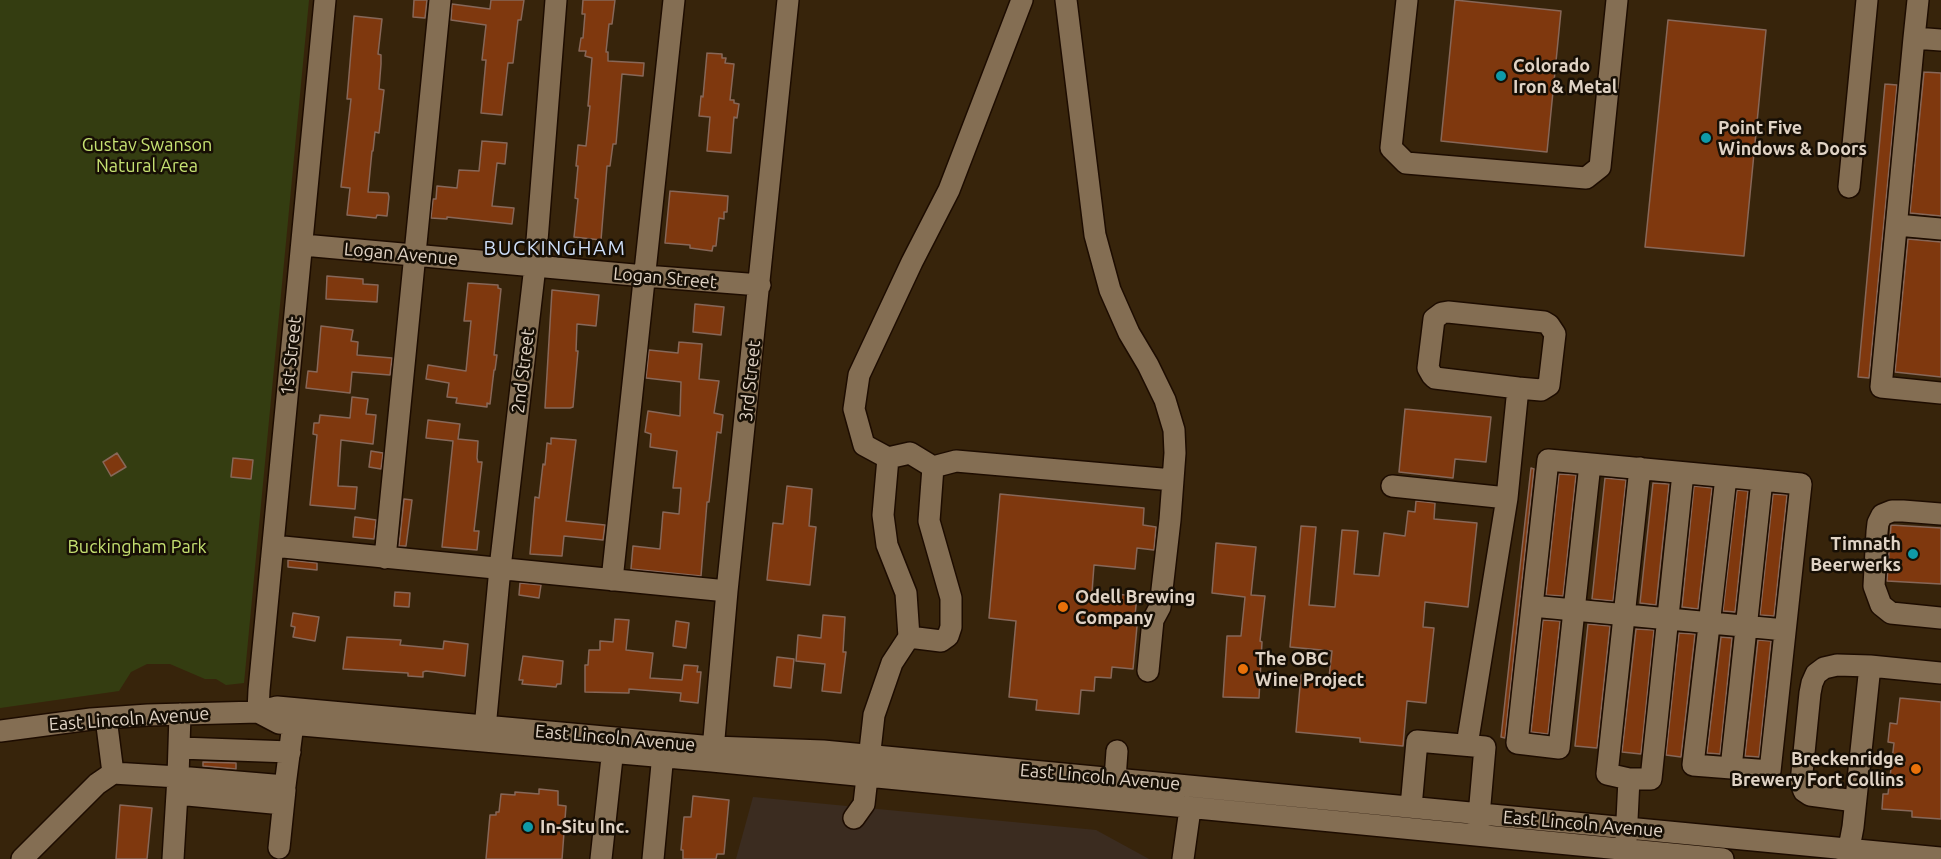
<!DOCTYPE html>
<style>
body{margin:0}
canvas{display:block;background:#37240b}
</style>
<canvas width="1941" height="859"></canvas>
<script>
const g = document.querySelector('canvas').getContext('2d');
g.lineJoin = 'round';
function paint(path, color) { g.fillStyle = color; g.fill(path, 'evenodd'); }
const toPath = rows => new Path2D(rows.map(r => 'M' + r).join(''));
function stroke(path, color, width, dash) { g.strokeStyle = color; g.lineWidth = width; g.lineCap = dash ? 'butt' : 'round'; g.setLineDash(dash || []); g.stroke(path); }
function label(font, color, halo, rows, align = 'center') {
  g.font = font + ' Ubuntu,sans-serif'; g.lineWidth = 5; g.setLineDash([]); g.textBaseline = 'middle'; g.strokeStyle = halo; g.fillStyle = color; for (const [text, x, y, turn = 0] of rows) {
    g.save(); g.translate(x, y); g.rotate((+turn || 0) * Math.PI / 180); g.textAlign = isNaN(turn) ? turn : align; if (halo) g.strokeText(text, 0, 0); g.fillText(text, 0, 0); g.restore();
  }
}
paint(toPath([
 [753,797,1096,830,1149,859,736,859]
]), '#3b2c20');
paint(toPath([
 [0,0,309,0,244,683,226,685,216,679,205,679,170,664,147,664,131,672,119,691,0,708]
]), '#343d11');
const building = toPath([
 [414,0,427,0,425,18,413,17,414,0],
 [491,0,524,0,521,20,518,20,513,63,508,63,502,115,481,113,486,60,482,60,486,25,451,20,452,4,490,9,491,0],
 [583,0,615,0,612,24,609,24,606,52,608,52,608,61,644,63,643,76,622,74,616,144,613,144,610,166,607,166,601,240,574,237,578,199,575,198,578,166,576,166,578,145,586,146,590,106,588,106,592,58,585,56,586,51,579,51,581,38,583,38,585,14,582,14,583,0],
 [1455,0,1561,11,1547,152,1441,141,1455,0],
 [354,16,382,19,378,54,381,55,381,64,379,89,384,90,379,133,375,132,373,151,372,151,368,192,388,193,389,197,387,216,377,215,376,218,347,215,350,188,341,187,351,99,347,99,354,16],
 [1668,20,1766,30,1744,256,1645,247,1668,20],
 [707,53,722,54,722,58,726,58,725,63,734,64,730,100,734,100,734,103,739,104,737,118,734,117,731,153,707,151,710,117,699,116,701,96,703,97,707,53],
 [1924,72,1941,73,1941,216,1910,213,1924,72],
 [1885,84,1897,85,1869,378,1858,377,1885,84],
 [482,141,507,143,505,164,497,163,492,206,514,208,512,224,447,217,447,219,431,218,433,199,436,199,437,186,457,188,459,170,479,171,482,141],
 [670,191,728,196,727,212,724,212,724,219,719,218,716,246,713,246,712,251,690,248,690,245,665,243,670,191],
 [1908,239,1941,242,1941,377,1895,372,1908,239],
 [327,276,363,279,363,284,378,285,377,302,326,299,327,276],
 [468,283,498,285,498,288,501,289,494,355,497,355,495,370,494,370,490,404,487,403,487,407,456,403,457,398,447,397,449,383,426,379,428,365,466,371,471,321,464,321,468,283],
 [552,290,599,295,596,326,577,324,576,351,578,351,573,407,570,408,545,408,552,290],
 [695,304,724,307,721,335,693,332,695,304],
 [321,326,353,330,351,341,358,342,357,355,392,358,390,375,352,372,350,393,306,388,308,371,317,372,321,326],
 [679,342,702,344,699,379,719,381,714,413,723,415,721,433,717,432,709,502,707,502,701,576,631,569,633,546,660,549,663,512,679,514,681,488,673,488,677,451,650,447,651,434,645,432,648,411,680,416,681,382,646,378,649,350,678,353,679,342],
 [352,397,368,399,366,414,376,415,373,444,341,440,338,486,357,487,355,509,310,505,317,435,313,434,314,423,319,423,320,415,350,418,352,397],
 [1405,409,1491,417,1486,462,1455,459,1453,478,1399,472,1405,409],
 [428,420,460,424,458,439,478,441,477,458,478,462,482,462,474,531,479,531,477,550,442,547,453,441,426,438,428,420],
 [551,438,576,440,566,521,605,525,603,540,564,536,562,556,530,554,535,497,539,498,543,464,545,465,547,443,551,444,551,438],
 [371,451,383,453,381,469,369,467,371,451],
 [117,453,126,467,111,476,103,462,117,453],
 [233,458,253,460,251,479,231,477,233,458],
 [1531,468,1534,469,1505,738,1501,737,1531,468],
 [1559,474,1576,475,1563,596,1546,595,1559,474],
 [1605,478,1626,480,1613,601,1592,599,1605,478],
 [1653,483,1669,484,1656,605,1640,603,1653,483],
 [787,486,812,489,809,526,816,527,810,585,767,580,773,523,783,524,787,486],
 [1694,486,1712,488,1698,609,1682,607,1694,486],
 [1737,490,1748,491,1735,612,1723,611,1737,490],
 [1000,494,1144,508,1143,525,1156,527,1154,550,1137,548,1135,569,1094,565,1092,592,1137,596,1134,625,1137,626,1133,669,1112,667,1111,678,1095,677,1094,691,1081,690,1079,714,1036,710,1037,700,1009,697,1016,621,989,618,1000,494],
 [1773,494,1787,495,1774,616,1760,615,1773,494],
 [404,499,412,500,406,546,399,546,404,499],
 [1416,501,1435,503,1434,519,1477,523,1468,607,1425,602,1423,627,1434,628,1426,703,1407,701,1403,746,1360,742,1360,738,1296,732,1301,675,1329,677,1332,651,1290,647,1301,526,1316,527,1309,605,1335,607,1342,530,1358,531,1354,574,1379,576,1384,533,1405,536,1408,511,1415,512,1416,501],
 [355,517,376,520,374,539,353,537,355,517],
 [1891,525,1941,528,1941,584,1887,581,1891,525],
 [1216,543,1256,547,1251,595,1265,596,1260,641,1262,642,1259,698,1223,697,1227,636,1241,636,1245,597,1212,593,1216,543],
 [288,560,317,563,317,570,288,567,288,560],
 [520,583,541,585,539,598,519,595,520,583],
 [395,592,410,593,409,607,394,606,395,592],
 [293,613,319,617,315,641,293,637,295,627,291,626,293,613],
 [823,615,845,617,843,652,846,652,841,693,822,691,825,664,796,661,798,635,821,638,823,615],
 [615,619,629,620,626,650,653,653,650,678,682,680,684,665,698,666,697,672,701,672,698,703,680,701,681,693,629,689,629,693,585,692,585,665,588,665,589,650,600,650,600,641,613,642,615,619],
 [1543,620,1560,621,1548,734,1531,732,1543,620],
 [676,621,689,623,686,648,673,646,676,621],
 [1588,624,1610,626,1597,748,1575,746,1588,624],
 [1636,629,1654,630,1641,754,1622,752,1636,629],
 [1679,633,1695,634,1681,757,1666,755,1679,633],
 [347,637,401,640,400,645,443,649,444,641,468,644,465,676,426,671,423,672,423,677,408,676,408,673,343,669,347,637],
 [1721,637,1732,638,1720,754,1707,753,1721,637],
 [1758,640,1771,641,1759,757,1745,756,1758,640],
 [523,656,563,661,561,684,557,684,556,687,522,684,523,680,519,680,523,656],
 [777,657,794,659,791,688,774,686,777,657],
 [1900,698,1941,702,1941,819,1912,817,1912,811,1882,809,1883,794,1888,794,1894,743,1888,742,1890,723,1897,724,1900,698],
 [203,762,236,763,236,769,203,766,203,762],
 [539,789,558,791,558,805,566,806,562,859,486,859,490,815,496,815,496,812,499,812,501,794,515,795,515,792,539,794,539,789],
 [693,796,729,800,724,854,717,854,716,859,683,859,683,850,681,850,684,817,691,817,693,796],
 [120,805,152,808,147,859,116,859,120,805]
]);
paint(building, '#7f380e');
stroke(building, '#876758', 1.5);
const minor = toPath([
 [1066,0,1095,235,1110,290,1129,333,1148,365,1165,400,1174,430,1175,453,1170,520,1160,607,1153,620,1148,671],
 [1407,0,1391,148,1406,163,1586,178,1600,167,1617,0],
 [1918,0,1914,38,1941,40],
 [1914,38,1881,387,1941,393],
 [1849,187,1867,0],
 [1897,225,1941,229],
 [303,245,645,276,760,285],
 [888,458,864,445,854,409,859,375,912,262,949,190,1022,0],
 [1590,464,1559,748,1517,743,1548,460,1762,480,1801,484,1770,771,1693,765,1726,477],
 [933,467,956,461,1173,480],
 [1640,468,1607,774,1629,779,1651,779,1683,473],
 [1392,486,1507,498],
 [1941,514,1903,511,1892,511,1882,515,1878,523,1877,532,1874,586,1881,605,1891,613,1941,618],
 [273,546,727,591],
 [385,558,440,0],
 [612,580,674,0],
 [1532,606,1785,630],
 [258,712,279,723,712,761,1723,859],
 [258,712,259,690,325,0],
 [180,714,178,777,285,786,293,724],
 [106,718,113,773,178,777,173,859],
 [0,731,91,719,148,715,258,712,277,707,713,747,823,751,1941,858],
 [484,739,500,568,535,266,556,0],
 [1467,745,1507,498,1518,388,1435,378,1432,375,1428,368,1434,319,1442,313,1448,312,1544,322,1549,325,1555,334,1549,385,1541,390,1518,388],
 [180,748,290,752],
 [712,761,727,591,788,0],
 [1731,768,1762,480],
 [1115,779,1117,751],
 [177,794,283,804],
 [1855,801,1810,795,1804,791,1801,783,1810,693,1812,683,1816,674,1824,668,1837,665,1870,666],
 [1411,807,1417,741,1485,747,1478,827],
 [854,818,864,804,874,715,892,663,909,637,906,593,887,545,883,515,888,458,910,453,933,467,929,521,951,598,951,627,948,636,941,641,909,637],
 [1626,840,1629,779],
 [279,848,285,790],
 [22,859,97,784,113,773],
 [601,859,614,739],
 [653,859,664,743],
 [1183,859,1190,809],
 [1847,859,1853,827,1870,666,1941,673]
]);
stroke(minor, '#1d0c00', 24);
stroke(minor, '#846e53', 21);
for (const [x, y, r, color] of [
 [1501,76,6,"#0f9aa8"],
 [1706,138,6,"#0f9aa8"],
 [1913,554,6,"#0f9aa8"],
 [1063,607,6,"#e8710a"],
 [1243,669,6,"#e8710a"],
 [1916,769,6,"#e8710a"],
 [528,827,6,"#0f9aa8"]
]) { const dot = new Path2D(); dot.arc(x, y, r, 0, 2 * Math.PI); g.fillStyle = color; g.fill(dot); stroke(dot, '#170f05', 2); }
label('bold 18px', '#e0d3c5', '#170f05', [
 ["Colorado",1513,66],
 ["Iron & Metal",1513,87],
 ["Point Five",1718,128],
 ["Windows & Doors",1718,149],
 ["Timnath",1901,544,"right"],
 ["Beerwerks",1901,565,"right"],
 ["Odell Brewing",1075,597],
 ["Company",1075,618],
 ["The OBC",1255,659],
 ["Wine Project",1255,680],
 ["Breckenridge",1904,759,"right"],
 ["Brewery Fort Collins",1904,780,"right"],
 ["In-Situ Inc.",540,827]
], 'left');
label('18px', '#c6e172', '#170f05', [
 ["Gustav Swanson",147,145],
 ["Natural Area",147,166],
 ["Buckingham Park",137,547]
]);
label('18px', '#e0d3c5', '#170f05', [
 ["Logan Avenue",401,254,5],
 ["Logan Street",665,278,5],
 ["1st Street",291,356,-84],
 ["2nd Street",523,371,-83],
 ["3rd Street",750,381,-84],
 ["East Lincoln Avenue",129,719,-4],
 ["East Lincoln Avenue",615,738,5],
 ["East Lincoln Avenue",1100,777,5],
 ["East Lincoln Avenue",1583,824,5]
]);
g.letterSpacing = '1.5px';
label('20px', '#cedef8', '#170f05', [
 ["BUCKINGHAM",555,248]
]);
g.letterSpacing = '0px';
</script>
